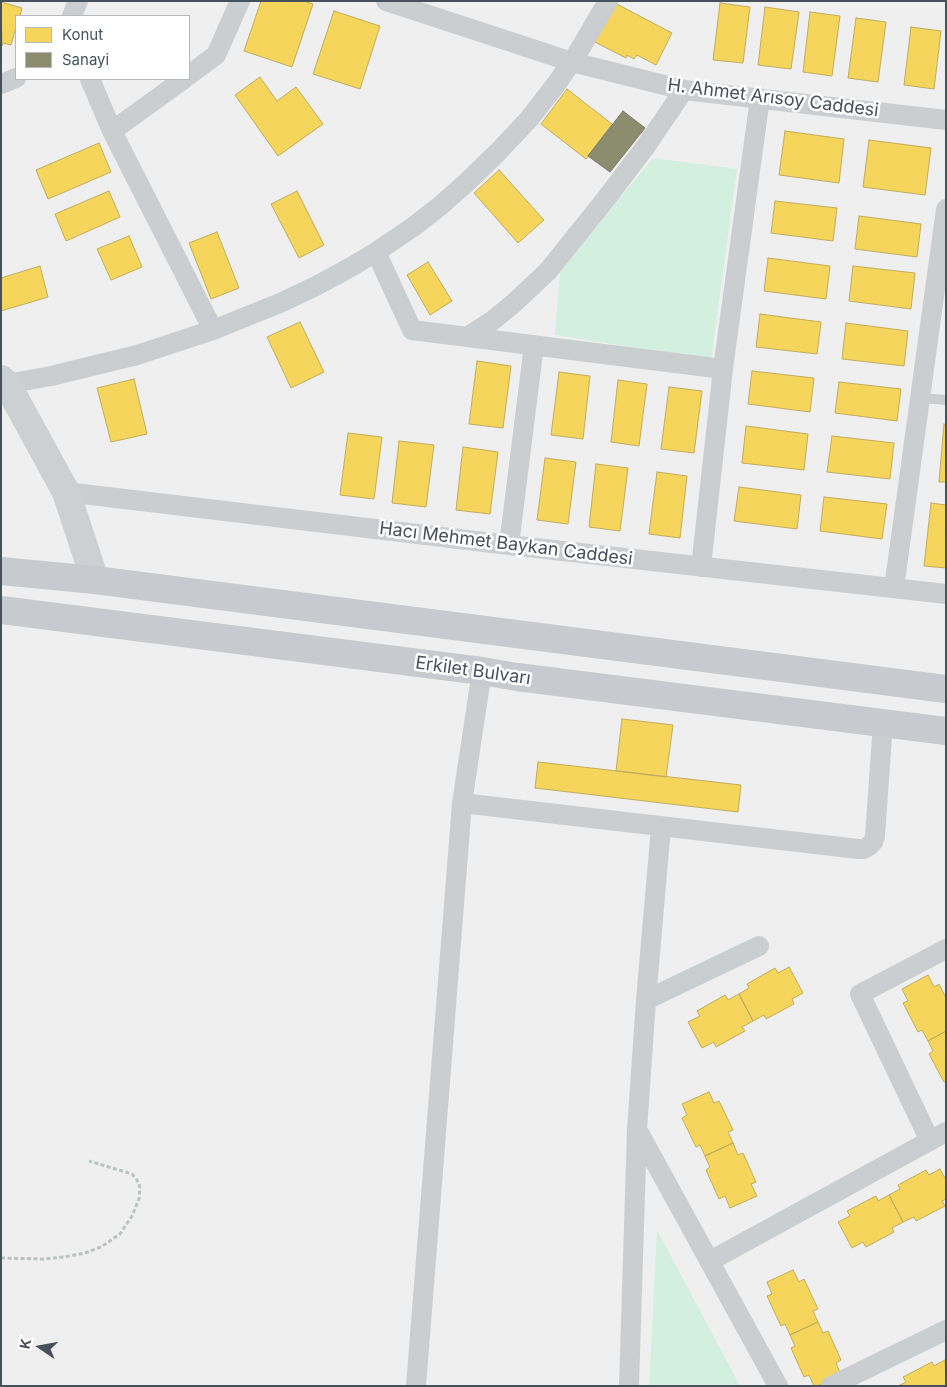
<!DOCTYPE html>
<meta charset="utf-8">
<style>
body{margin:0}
#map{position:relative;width:947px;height:1387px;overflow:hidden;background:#f0efef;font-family:Inter,sans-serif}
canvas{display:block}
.frame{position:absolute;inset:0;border:2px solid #46515c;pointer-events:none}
.legend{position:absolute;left:15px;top:15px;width:175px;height:65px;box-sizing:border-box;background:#fff;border:1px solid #b5b9be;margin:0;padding:6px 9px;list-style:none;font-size:15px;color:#46515c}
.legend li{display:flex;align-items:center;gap:10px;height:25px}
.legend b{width:25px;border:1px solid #b5b9be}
.north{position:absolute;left:15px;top:1322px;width:50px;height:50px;-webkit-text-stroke:4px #fff;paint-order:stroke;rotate:282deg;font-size:14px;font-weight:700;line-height:20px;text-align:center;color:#46515c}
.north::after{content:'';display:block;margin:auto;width:18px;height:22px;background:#46515c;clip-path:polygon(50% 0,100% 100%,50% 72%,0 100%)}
</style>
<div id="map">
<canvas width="947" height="1387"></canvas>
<div class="frame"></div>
<ul class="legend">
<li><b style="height:14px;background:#f6d55c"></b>Konut</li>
<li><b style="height:14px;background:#8c8c6e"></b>Sanayi</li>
</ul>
<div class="north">K</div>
</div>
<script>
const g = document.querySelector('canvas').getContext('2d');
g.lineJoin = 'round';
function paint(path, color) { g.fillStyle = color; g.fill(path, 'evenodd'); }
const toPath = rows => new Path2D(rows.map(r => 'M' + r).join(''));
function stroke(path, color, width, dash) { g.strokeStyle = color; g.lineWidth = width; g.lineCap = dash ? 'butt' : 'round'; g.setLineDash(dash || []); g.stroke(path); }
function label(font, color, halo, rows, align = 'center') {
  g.font = font + ' Inter,sans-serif'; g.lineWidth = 5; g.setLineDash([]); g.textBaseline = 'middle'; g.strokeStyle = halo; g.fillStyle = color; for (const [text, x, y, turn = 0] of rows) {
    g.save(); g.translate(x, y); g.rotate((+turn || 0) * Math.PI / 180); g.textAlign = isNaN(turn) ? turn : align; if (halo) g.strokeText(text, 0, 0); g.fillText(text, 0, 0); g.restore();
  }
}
paint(toPath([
 [653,158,737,169,711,360,555,335,560,271],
 [657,1230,740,1386,649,1386]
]), '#d3efdf');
const homes = toPath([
 [261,1,304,1,313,4,292,67,244,51,261,1],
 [1,2,22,8,20,16,16,16,16,27,11,45,3,43,2,46,1,2],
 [613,2,672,33,656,65,637,55,634,59,627,55,626,58,593,41,613,2],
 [720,3,750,7,743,63,713,60,720,3],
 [765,7,799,12,791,69,758,65,765,7],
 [334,11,380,26,360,89,313,74,334,11],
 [810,12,840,16,832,76,803,72,810,12],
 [856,18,886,22,878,82,848,78,856,18],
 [911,27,941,31,934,89,904,85,911,27],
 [260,77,277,101,296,87,323,124,278,156,235,95,260,77],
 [567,89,612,124,586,159,541,124,567,89],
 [785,131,844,139,839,183,779,175,785,131],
 [869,140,931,148,925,195,863,187,869,140],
 [99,143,111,172,48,199,36,170,99,143],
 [499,170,544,220,518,243,474,193,499,170],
 [109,191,120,217,66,241,55,214,109,191],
 [297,191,324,245,299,258,271,204,297,191],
 [775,201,837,208,833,241,771,233,775,201],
 [859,216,921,224,917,257,855,249,859,216],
 [217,232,239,288,211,299,189,243,217,232],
 [129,236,142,267,111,280,97,249,129,236],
 [768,258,830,266,826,299,764,291,768,258],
 [428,262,452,301,430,315,407,275,428,262],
 [40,266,48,297,1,311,1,278,40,266],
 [853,266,915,273,911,309,849,301,853,266],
 [760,314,821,322,817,354,756,347,760,314],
 [300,322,324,372,291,388,267,337,300,322],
 [846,323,908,331,904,366,842,359,846,323],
 [477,361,511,366,503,428,469,424,477,361],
 [752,371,814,378,810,412,748,404,752,371],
 [559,372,590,376,583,439,551,435,559,372],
 [134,379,147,434,111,442,97,388,134,379],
 [618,380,647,384,639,446,611,442,618,380],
 [839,382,901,389,897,421,835,413,839,382],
 [669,387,702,391,694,453,661,449,669,387],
 [944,424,946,425,946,482,939,482,944,424],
 [746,426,808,434,804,470,742,463,746,426],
 [348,433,382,437,374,499,340,495,348,433],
 [832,436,894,443,890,479,827,472,832,436],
 [399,441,434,445,426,507,392,503,399,441],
 [463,447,498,452,490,514,456,510,463,447],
 [545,458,576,462,568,524,537,520,545,458],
 [596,464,628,468,620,531,589,527,596,464],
 [657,472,687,476,680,538,649,534,657,472],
 [739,487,801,495,797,529,734,521,739,487],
 [824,497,887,504,882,539,820,531,824,497],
 [931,503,946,505,946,568,924,566,931,503],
 [622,719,673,725,666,777,616,771,622,719],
 [538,762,741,785,738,812,535,788,538,762],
 [789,967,803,993,792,999,794,1004,766,1019,764,1015,753,1021,739,994,749,988,747,984,775,968,778,973,789,967],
 [928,975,934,987,939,984,946,998,946,1031,928,1041,922,1030,918,1032,903,1003,908,1001,902,989,928,975],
 [739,994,753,1021,742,1027,745,1031,716,1047,714,1042,702,1048,688,1022,700,1016,697,1011,725,995,728,1000,739,994],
 [946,1031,946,1081,944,1082,929,1054,933,1051,928,1041,946,1031],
 [709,1092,714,1103,719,1101,733,1130,728,1132,733,1143,705,1156,700,1145,696,1147,682,1118,687,1115,682,1104,709,1092],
 [733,1143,738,1155,743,1153,756,1182,751,1184,757,1196,730,1208,725,1196,719,1199,706,1170,710,1167,705,1156,733,1143],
 [940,1169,946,1180,946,1199,942,1201,945,1206,916,1221,914,1217,903,1222,889,1195,900,1189,898,1185,926,1170,929,1175,940,1169],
 [889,1195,903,1222,892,1228,894,1232,866,1247,863,1242,852,1248,838,1222,850,1216,847,1211,876,1196,878,1201,889,1195],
 [793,1270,799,1282,804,1279,818,1309,813,1311,818,1322,790,1335,785,1324,781,1326,767,1296,772,1294,767,1282,793,1270],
 [818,1322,823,1333,828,1331,841,1360,836,1363,841,1375,817,1386,814,1386,809,1375,804,1377,791,1348,795,1346,790,1335,818,1322],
 [945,1360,946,1386,898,1386,906,1382,903,1377,932,1362,934,1366,945,1360]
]);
paint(homes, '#f6d55c');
stroke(homes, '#c1ad5c', 1);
const industry = toPath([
 [623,111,645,128,610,172,588,156,623,111]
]);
paint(industry, '#8c8c6e');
stroke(industry, '#777a69', 1);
stroke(toPath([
 [1,1258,43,1259,64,1257,85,1253,101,1247,120,1234,132,1216,139,1199,140,1187,137,1180,132,1174,89,1161]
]), '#b8c4c1', 3, [4, 2.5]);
stroke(toPath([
 [920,398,946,400]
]), '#cbced0', 10);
stroke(toPath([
 [386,1,572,62,684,90,946,120],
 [72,16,78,1],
 [189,75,216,55,240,1],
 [90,79,112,131,213,330],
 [1,84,16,78],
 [112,131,184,79],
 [376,252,412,330,723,369],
 [467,337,492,321,514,303,548,271,605,200,646,146,684,90],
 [7,384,51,376,137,355,213,330,280,303,316,286,351,267,376,252,413,227,440,206,466,183,498,152,529,119,557,83,577,54,608,1],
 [66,492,509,545,946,594],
 [509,545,534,345],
 [701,567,723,369,760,98],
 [894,588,946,209],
 [462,803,858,849,864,849,869,846,873,842,875,836,883,723],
 [646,1000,759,946],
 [638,1131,778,1386],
 [930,1141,860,994,946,949],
 [710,1261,946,1132],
 [416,1386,462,803,482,671],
 [629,1386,637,1130,646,1000,661,827],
 [831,1386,946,1330]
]), '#cbced0', 20);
stroke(toPath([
 [1,379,7,384,66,492,95,580]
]), '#ccd0d3', 28);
stroke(toPath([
 [1,571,95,580,946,689],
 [1,610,482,671,517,677,946,731]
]), '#c7cace', 28);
label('18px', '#46515c', '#fff', [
 ["H. Ahmet Arısoy Caddesi",773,98,7],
 ["Hacı Mehmet Baykan Caddesi",506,544,7],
 ["Erkilet Bulvarı",473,671,8]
]);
</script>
